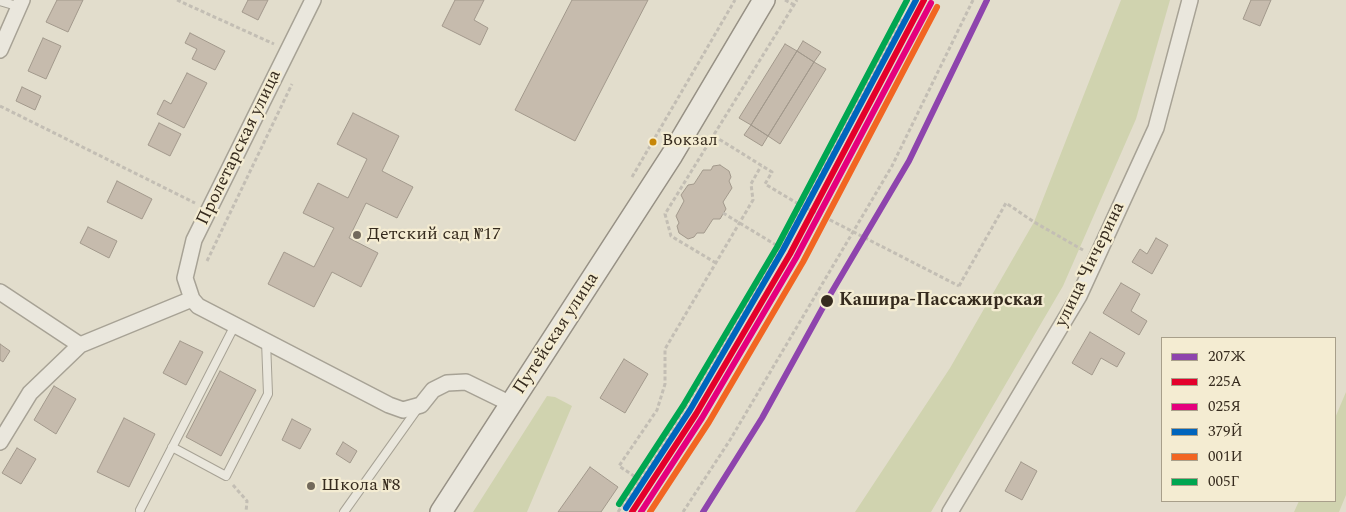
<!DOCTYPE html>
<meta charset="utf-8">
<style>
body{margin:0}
#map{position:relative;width:1346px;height:512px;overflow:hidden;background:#e2ddcc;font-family:Spectral,serif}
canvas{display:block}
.legend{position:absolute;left:1161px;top:337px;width:175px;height:165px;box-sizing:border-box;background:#f4ecd2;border:1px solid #a89f8a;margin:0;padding:6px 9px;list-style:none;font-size:15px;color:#362b1e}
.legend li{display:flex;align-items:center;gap:10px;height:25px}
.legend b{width:25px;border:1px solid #a89f8a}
</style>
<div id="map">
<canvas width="1346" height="512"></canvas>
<ul class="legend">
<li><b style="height:6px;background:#8e44ad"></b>207Ж</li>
<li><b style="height:6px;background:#e4002b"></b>225А</li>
<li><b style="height:6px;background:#e5007d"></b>025Я</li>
<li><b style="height:6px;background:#0065bd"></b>379Й</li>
<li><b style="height:6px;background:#f26522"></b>001И</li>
<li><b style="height:6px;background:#00a651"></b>005Г</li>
</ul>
</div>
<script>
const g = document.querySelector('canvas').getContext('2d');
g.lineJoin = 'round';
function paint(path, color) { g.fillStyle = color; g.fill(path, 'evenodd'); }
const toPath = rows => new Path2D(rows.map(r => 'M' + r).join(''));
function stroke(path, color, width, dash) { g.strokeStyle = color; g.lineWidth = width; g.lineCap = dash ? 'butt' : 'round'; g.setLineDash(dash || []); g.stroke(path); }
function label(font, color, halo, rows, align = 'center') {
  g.font = font + ' Spectral,serif'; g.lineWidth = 4.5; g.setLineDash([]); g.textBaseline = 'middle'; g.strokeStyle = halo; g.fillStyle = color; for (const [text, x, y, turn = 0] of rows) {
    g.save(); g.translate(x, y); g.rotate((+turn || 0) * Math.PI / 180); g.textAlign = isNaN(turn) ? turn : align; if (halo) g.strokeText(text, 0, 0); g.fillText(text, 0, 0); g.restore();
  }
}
paint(toPath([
 [1121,0,1170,0,1136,119,1063,286,931,512,855,512,950,368,1034,222],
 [1346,392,1346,495,1339,512,1294,512,1299,501,1335,501,1335,418],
 [547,396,555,397,572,406,527,512,473,512]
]), '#d0d3af');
const building = toPath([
 [57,0,83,0,68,32,46,22,57,0],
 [248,0,268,0,258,20,242,12,248,0],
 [455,0,484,0,474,20,488,28,480,45,442,26,455,0],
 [572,0,648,0,575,141,515,110,572,0],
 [1251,0,1271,0,1260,26,1243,19,1251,0],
 [190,33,225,51,215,70,192,59,197,49,185,43,190,33],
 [43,38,61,46,46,79,28,71,43,38],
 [803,41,821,52,814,62,797,51,803,41],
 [785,44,797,51,751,125,739,118,785,44],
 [797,51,814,62,768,136,751,125,797,51],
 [814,62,826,69,780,144,768,136,814,62],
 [187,73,207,83,184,128,157,114,164,100,171,104,187,73],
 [22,87,41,96,35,110,16,101,22,87],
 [353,113,399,136,382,171,413,187,397,218,366,203,349,238,378,253,361,287,332,272,314,307,268,284,284,252,314,267,334,228,303,213,318,183,348,198,367,159,337,144,353,113],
 [159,123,181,134,170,156,148,145,159,123],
 [751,125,768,136,762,146,744,135,751,125],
 [720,165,729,171,731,177,729,181,732,188,723,202,726,209,720,219,713,219,704,233,697,233,694,237,688,239,679,233,677,226,679,223,676,216,684,201,681,195,688,185,694,184,703,170,711,170,713,166,720,165],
 [117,181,152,199,142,219,107,202,117,181],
 [88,227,117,241,109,258,80,243,88,227],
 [1156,238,1168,245,1152,274,1132,262,1140,249,1147,254,1156,238],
 [1121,283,1140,294,1131,311,1147,321,1139,335,1103,313,1121,283],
 [1090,332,1125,353,1117,367,1101,358,1092,375,1072,363,1090,332],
 [180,341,203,352,186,385,163,373,180,341],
 [0,344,10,351,3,362,0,360,0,344],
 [624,359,648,374,625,413,600,398,624,359],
 [220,371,256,390,221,456,186,437,220,371],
 [54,386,76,399,56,434,34,420,54,386],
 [124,418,155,434,129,487,97,472,124,418],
 [292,419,311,429,300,449,282,440,292,419],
 [343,442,357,451,350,463,336,454,343,442],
 [17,448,36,459,21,484,2,473,17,448],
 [1021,462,1037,471,1022,500,1005,491,1021,462],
 [590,467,618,487,601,512,558,512,590,467]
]);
paint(building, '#c6bbad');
stroke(building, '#a2998c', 1);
const lane = toPath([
 [0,1,20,7],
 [172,447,226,476,268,394,266,341],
 [140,510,235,325],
 [344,512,418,408]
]);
const street = toPath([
 [313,0,194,240,185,278,192,299,198,306,389,405,403,410,421,405,433,390,447,383,466,382,511,404],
 [0,50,22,0],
 [0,292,80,345],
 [0,442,30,393,80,345,192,299],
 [950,512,1079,296,1156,128,1190,0]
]);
const secondary = toPath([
 [441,512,672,155,764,0]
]);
stroke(lane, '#a7a295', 10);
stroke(street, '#a7a295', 18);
stroke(secondary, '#979185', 24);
stroke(toPath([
 [177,0,274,44],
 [785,0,794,5],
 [0,106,195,203],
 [714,136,772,172,765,184,795,202],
 [632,177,735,0],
 [723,213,781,248],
 [207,261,292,84],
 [716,263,671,236,665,214,797,0],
 [959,286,1006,203,1034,222,1083,250],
 [640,480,619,466,657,410,665,384,665,349,753,200,751,184,761,166],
 [233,485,247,501,246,512],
 [618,512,655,458,791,230,902,19],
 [683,512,730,440,892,166,973,0]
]), '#c3beb4', 3, [4, 2.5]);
stroke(lane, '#eae7dd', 8);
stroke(street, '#eae7dd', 15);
stroke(secondary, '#eae7dd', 21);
stroke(toPath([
 [795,202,959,286]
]), '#c3beb4', 3, [4, 2.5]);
stroke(toPath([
 [703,512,762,418,827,300,909,161,987,0]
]), '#8e44ad', 6);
stroke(toPath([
 [632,512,696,414,790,254,924,0]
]), '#e4002b', 6);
stroke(toPath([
 [641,512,702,418,796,258,931,3]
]), '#e5007d', 6);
stroke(toPath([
 [626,508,690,410,783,250,916,0]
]), '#0065bd', 6);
stroke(toPath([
 [650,512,709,422,803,262,937,7]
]), '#f26522', 6);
stroke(toPath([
 [619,504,683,406,777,247,907,0]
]), '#00a651', 6);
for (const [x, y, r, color] of [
 [653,142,4.5,"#c78708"],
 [357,235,5,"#72695b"],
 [827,301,7,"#362b1e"],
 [311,486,5,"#72695b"]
]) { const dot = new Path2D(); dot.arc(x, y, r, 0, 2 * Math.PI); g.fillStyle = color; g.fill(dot); stroke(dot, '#f4ecd2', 2); }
label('17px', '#362b1e', '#f4ecd2', [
 ["Вокзал",662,142]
], 'left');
label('18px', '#362b1e', '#f4ecd2', [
 ["Пролетарская улица",240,148,-64],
 ["улица Чичерина",1091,265,-64],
 ["Путейская улица",557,334,-57]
]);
label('18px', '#362b1e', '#f4ecd2', [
 ["Детский сад №17",367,235],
 ["Школа №8",321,486]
], 'left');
label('bold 18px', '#362b1e', '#f4ecd2', [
 ["Кашира-Пассажирская",839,301]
], 'left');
</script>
